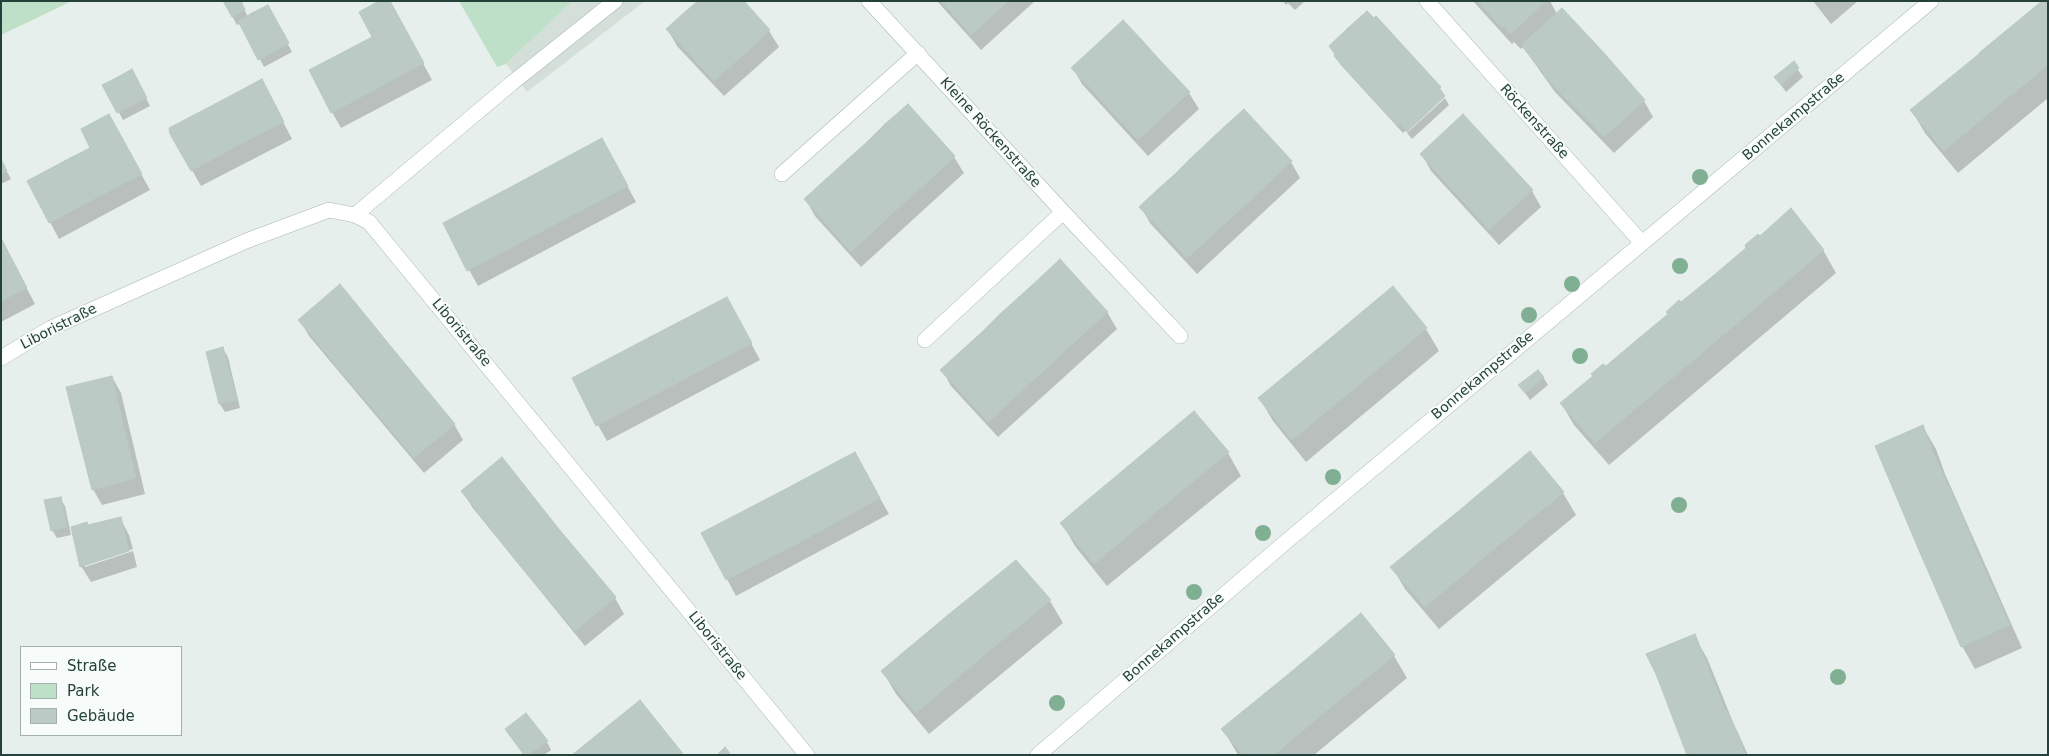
<!DOCTYPE html>
<meta charset="utf-8">
<style>
body{margin:0}
#map{position:relative;width:2049px;height:756px;overflow:hidden;background:#e6efeb;font-family:"DejaVu Sans",sans-serif}
canvas{display:block}
.frame{position:absolute;inset:0;border:2px solid #24423a;pointer-events:none}
.legend{position:absolute;left:20px;top:646px;width:162px;height:90px;box-sizing:border-box;background:#f7fbf9;border:1px solid #a3b1ad;margin:0;padding:6px 9px;list-style:none;font-size:15px;color:#24423a}
.legend li{display:flex;align-items:center;gap:10px;height:25px}
.legend b{width:25px;border:1px solid #a3b1ad}
</style>
<div id="map">
<canvas width="2049" height="756"></canvas>
<div class="frame"></div>
<ul class="legend">
<li><b style="height:6px;background:#fff"></b>Straße</li>
<li><b style="height:14px;background:#bfe0c8"></b>Park</li>
<li><b style="height:14px;background:#bbcac4"></b>Gebäude</li>
</ul>
</div>
<script>
const g = document.querySelector('canvas').getContext('2d');
g.lineJoin = 'round';
function paint(path, color) { g.fillStyle = color; g.fill(path, 'evenodd'); }
const toPath = rows => new Path2D(rows.map(r => 'M' + r).join(''));
function stroke(path, color, width, dash) { g.strokeStyle = color; g.lineWidth = width; g.lineCap = dash ? 'butt' : 'round'; g.setLineDash(dash || []); g.stroke(path); }
function label(font, color, halo, rows, align = 'center') {
  g.font = font + ' "DejaVu Sans",sans-serif'; g.lineWidth = 4; g.setLineDash([]); g.textBaseline = 'middle'; g.strokeStyle = halo; g.fillStyle = color; for (const [text, x, y, turn = 0] of rows) {
    g.save(); g.translate(x, y); g.rotate((+turn || 0) * Math.PI / 180); g.textAlign = isNaN(turn) ? turn : align; if (halo) g.strokeText(text, 0, 0); g.fillText(text, 0, 0); g.restore();
  }
}
paint(toPath([
 [571,1,645,1,527,92,506,64]
]), '#d4dfda');
paint(toPath([
 [1,1,72,1,1,35],
 [459,1,572,1,506,64,497,67]
]), '#bfe0c8');
paint(toPath([
 [224,1,240,1,248,17,272,14,292,52,264,67,241,23,237,25],
 [389,1,432,80,341,128,332,112,373,38],
 [937,1,1035,1,981,50],
 [1283,1,1305,1,1295,10,1288,3,1286,5],
 [1473,1,1550,1,1557,14,1644,101,1653,117,1614,153,1555,92,1523,47,1521,49,1514,42,1512,44],
 [1813,1,1858,1,1831,24],
 [2044,1,2048,1,2048,98,1958,173,1925,133,1912,111],
 [1123,21,1189,93,1199,109,1148,156,1082,84,1073,68],
 [668,30,769,31,779,47,724,96,677,46],
 [1330,46,1440,88,1444,95,1403,133,1340,64],
 [1793,63,1803,77,1786,92,1776,78],
 [136,79,150,106,123,120,104,85],
 [270,97,292,139,201,186,171,133],
 [1445,98,1449,105,1412,139,1407,133],
 [118,132,150,190,59,239,50,222],
 [1422,154,1532,191,1541,207,1499,245,1431,171],
 [611,156,636,202,478,286,444,224],
 [954,157,964,173,861,267,815,216,806,200],
 [1,161,11,179,1,184],
 [1291,162,1300,178,1197,274,1150,223,1141,207],
 [1760,237,1823,250,1836,273,1609,465,1574,425,1561,403,1606,368],
 [1,239,35,304,1,322],
 [1107,312,1117,329,998,437,951,386,942,370],
 [736,315,760,360,607,441,598,425],
 [300,320,454,424,463,440,424,473,309,336],
 [1426,329,1439,351,1306,462,1273,421,1260,399],
 [223,349,228,357,240,408,225,412,220,404],
 [112,377,121,393,145,494,102,505,93,489],
 [1543,377,1548,385,1530,400,1520,386],
 [1194,413,1228,453,1241,476,1107,586,1075,546,1062,523],
 [1923,427,1936,449,1945,474,2022,648,1975,669,1962,646],
 [501,459,615,598,624,614,585,646,472,507,463,491],
 [864,470,889,514,736,596,703,534],
 [1563,493,1576,515,1439,629,1405,589,1392,567],
 [60,498,65,506,71,535,57,538,52,530],
 [120,518,129,535,133,549,85,564,85,567,133,551,137,567,91,582,81,566,88,526],
 [1050,601,1063,623,929,734,896,694,883,672],
 [1361,615,1394,656,1407,678,1314,755,1238,755,1223,729],
 [1694,636,1707,658,1733,722,1748,755,1690,755],
 [547,742,551,750,544,755,524,755]
]), '#0003');
const building = toPath([
 [223,1,241,1,245,10,232,17,223,1],
 [379,1,390,1,424,63,376,89,353,47,372,37,359,12,379,1],
 [698,1,708,1,751,48,734,63,686,11,698,1],
 [708,1,744,1,770,30,751,48,708,1],
 [941,1,976,1,991,17,971,35,941,1],
 [976,1,1008,1,991,17,976,1],
 [1477,1,1517,1,1530,16,1511,34,1504,26,1502,28,1477,1],
 [1517,1,1546,1,1530,16,1517,1],
 [2042,1,2048,1,2048,65,2013,94,1979,53,2042,1],
 [268,5,289,43,272,53,252,13,268,5],
 [1562,8,1604,53,1583,72,1541,27,1562,8],
 [686,11,734,63,714,81,666,29,686,11],
 [1367,11,1374,18,1376,16,1408,51,1387,71,1348,28,1367,11],
 [252,13,272,53,258,60,238,21,252,13],
 [1123,20,1141,39,1089,87,1071,68,1123,20],
 [1541,27,1583,72,1560,93,1544,76,1545,75,1521,45,1541,27],
 [1348,28,1387,71,1365,91,1334,56,1335,54,1329,46,1348,28],
 [1141,39,1156,56,1105,104,1089,87,1141,39],
 [353,47,376,89,331,113,309,70,353,47],
 [1408,51,1441,87,1439,89,1445,96,1426,114,1387,71,1408,51],
 [1604,53,1645,100,1624,119,1583,72,1604,53],
 [1979,54,2012,94,1944,151,1910,110,1979,54],
 [1156,56,1174,75,1122,123,1105,104,1156,56],
 [1794,61,1799,68,1781,85,1774,77,1794,61],
 [132,69,147,98,131,106,116,78,132,69],
 [1387,71,1426,114,1407,132,1400,124,1398,126,1365,91,1387,71],
 [1583,72,1624,119,1604,137,1560,93,1583,72],
 [1174,75,1190,92,1138,140,1122,123,1174,75],
 [116,78,131,106,117,113,102,85,116,78],
 [262,79,284,122,237,146,215,104,262,79],
 [215,104,237,146,191,171,170,134,169,128,215,104],
 [908,104,955,156,933,177,885,124,908,104],
 [1244,109,1292,161,1273,179,1224,127,1244,109],
 [109,114,142,174,94,199,72,157,90,148,81,129,109,114],
 [1463,114,1533,190,1489,230,1420,154,1463,114],
 [885,124,933,177,914,194,867,142,885,124],
 [1224,127,1273,179,1256,195,1207,143,1224,127],
 [602,138,628,186,548,228,522,181,602,138],
 [867,142,914,194,895,211,848,159,867,142],
 [1207,143,1256,195,1239,211,1190,159,1207,143],
 [72,157,94,199,49,223,27,181,72,157],
 [1,159,7,171,1,174,1,159],
 [848,159,895,211,874,231,826,179,848,159],
 [1190,159,1239,211,1222,226,1174,175,1190,159],
 [1174,175,1222,226,1205,242,1157,190,1174,175],
 [826,179,874,231,851,252,804,199,826,179],
 [522,181,548,228,467,271,443,223,522,181],
 [1157,190,1205,242,1187,258,1139,207,1157,190],
 [1791,208,1824,250,1747,315,1713,276,1746,248,1745,245,1758,234,1760,236,1791,208],
 [1,238,27,288,1,301,1,238],
 [1060,259,1108,312,1088,330,1041,277,1060,259],
 [1713,276,1747,315,1671,379,1638,339,1668,314,1666,312,1679,300,1681,302,1713,276],
 [1041,277,1088,330,1066,350,1019,297,1041,277],
 [340,284,397,354,355,388,298,320,340,284],
 [1393,286,1427,328,1360,384,1326,342,1393,286],
 [727,297,752,343,675,384,650,337,727,297],
 [1019,297,1066,350,1048,367,1000,314,1019,297],
 [1000,314,1048,367,1029,384,982,332,1000,314],
 [982,332,1029,384,1008,404,960,352,982,332],
 [650,337,675,384,596,426,572,378,650,337],
 [1638,339,1671,379,1595,443,1560,403,1593,376,1591,374,1603,364,1606,366,1638,339],
 [1326,342,1360,384,1292,440,1258,398,1326,342],
 [223,347,237,400,219,404,206,352,223,347],
 [960,352,1008,404,988,422,940,370,960,352],
 [397,354,455,424,414,458,355,388,397,354],
 [1538,370,1544,377,1525,393,1518,385,1538,370],
 [112,376,124,428,79,439,66,387,112,376],
 [1194,411,1229,452,1161,508,1127,467,1194,411],
 [1923,425,1932,450,1967,526,1918,548,1875,446,1923,425],
 [124,428,136,478,92,490,79,439,124,428],
 [1530,451,1564,492,1494,549,1461,509,1530,451],
 [855,452,880,498,804,540,780,492,855,452],
 [502,457,558,528,517,562,461,491,502,457],
 [1127,467,1161,508,1094,564,1060,523,1127,467],
 [780,492,804,540,726,580,701,533,780,492],
 [61,497,67,527,51,531,44,500,61,497],
 [1461,509,1494,549,1425,607,1390,567,1461,509],
 [121,517,129,551,80,567,71,527,87,522,88,525,121,517],
 [1967,526,1976,550,2010,625,1961,647,1918,548,1967,526],
 [558,528,616,597,575,631,517,562,558,528],
 [1016,560,1051,600,983,656,948,615,1016,560],
 [1361,613,1395,655,1325,712,1291,672,1361,613],
 [948,615,983,656,916,713,881,671,948,615],
 [1695,634,1725,710,1727,710,1737,733,1687,755,1656,674,1646,654,1695,634],
 [1291,672,1325,712,1274,755,1243,755,1221,729,1291,672],
 [640,700,684,755,572,755,640,700],
 [526,713,548,741,528,755,524,755,505,729,526,713],
 [1737,733,1746,755,1687,755,1737,733],
 [725,747,731,755,717,755,725,747]
]);
paint(building, '#bbcac4');
stroke(building, '#b8c9c2', 1);
const service = toPath([
 [355,215,512,83,615,1]
]);
const minor = toPath([
 [869,1,1063,212,1180,336],
 [1427,1,1642,243],
 [782,174,918,53],
 [925,340,1063,212],
 [1,358,51,328,246,241,329,210,355,215,369,222,807,755],
 [1038,755,1288,540,1931,1]
]);
stroke(service, '#a8b8b2', 16);
stroke(minor, '#a8b8b2', 16);
stroke(service, '#fff', 15);
stroke(minor, '#fff', 15);
g.fillStyle = '#80af93';
for (const [x, y] of [
 [1700,177],
 [1680,266],
 [1572,284],
 [1529,315],
 [1580,356],
 [1333,477],
 [1679,505],
 [1263,533],
 [1194,592],
 [1838,677],
 [1057,703]
]) { g.beginPath(); g.arc(x, y, 8, 0, 2 * Math.PI); g.fill(); }
label('14px', '#24423a', '#f7fbf9', [
 ["Bonnekampstraße",1794,117,-40],
 ["Röckenstraße",1534,122,48],
 ["Kleine Röckenstraße",990,133,48],
 ["Liboristraße",59,327,-27],
 ["Liboristraße",461,333,50],
 ["Bonnekampstraße",1483,376,-40],
 ["Bonnekampstraße",1174,638,-41],
 ["Liboristraße",717,646,51]
]);
</script>
